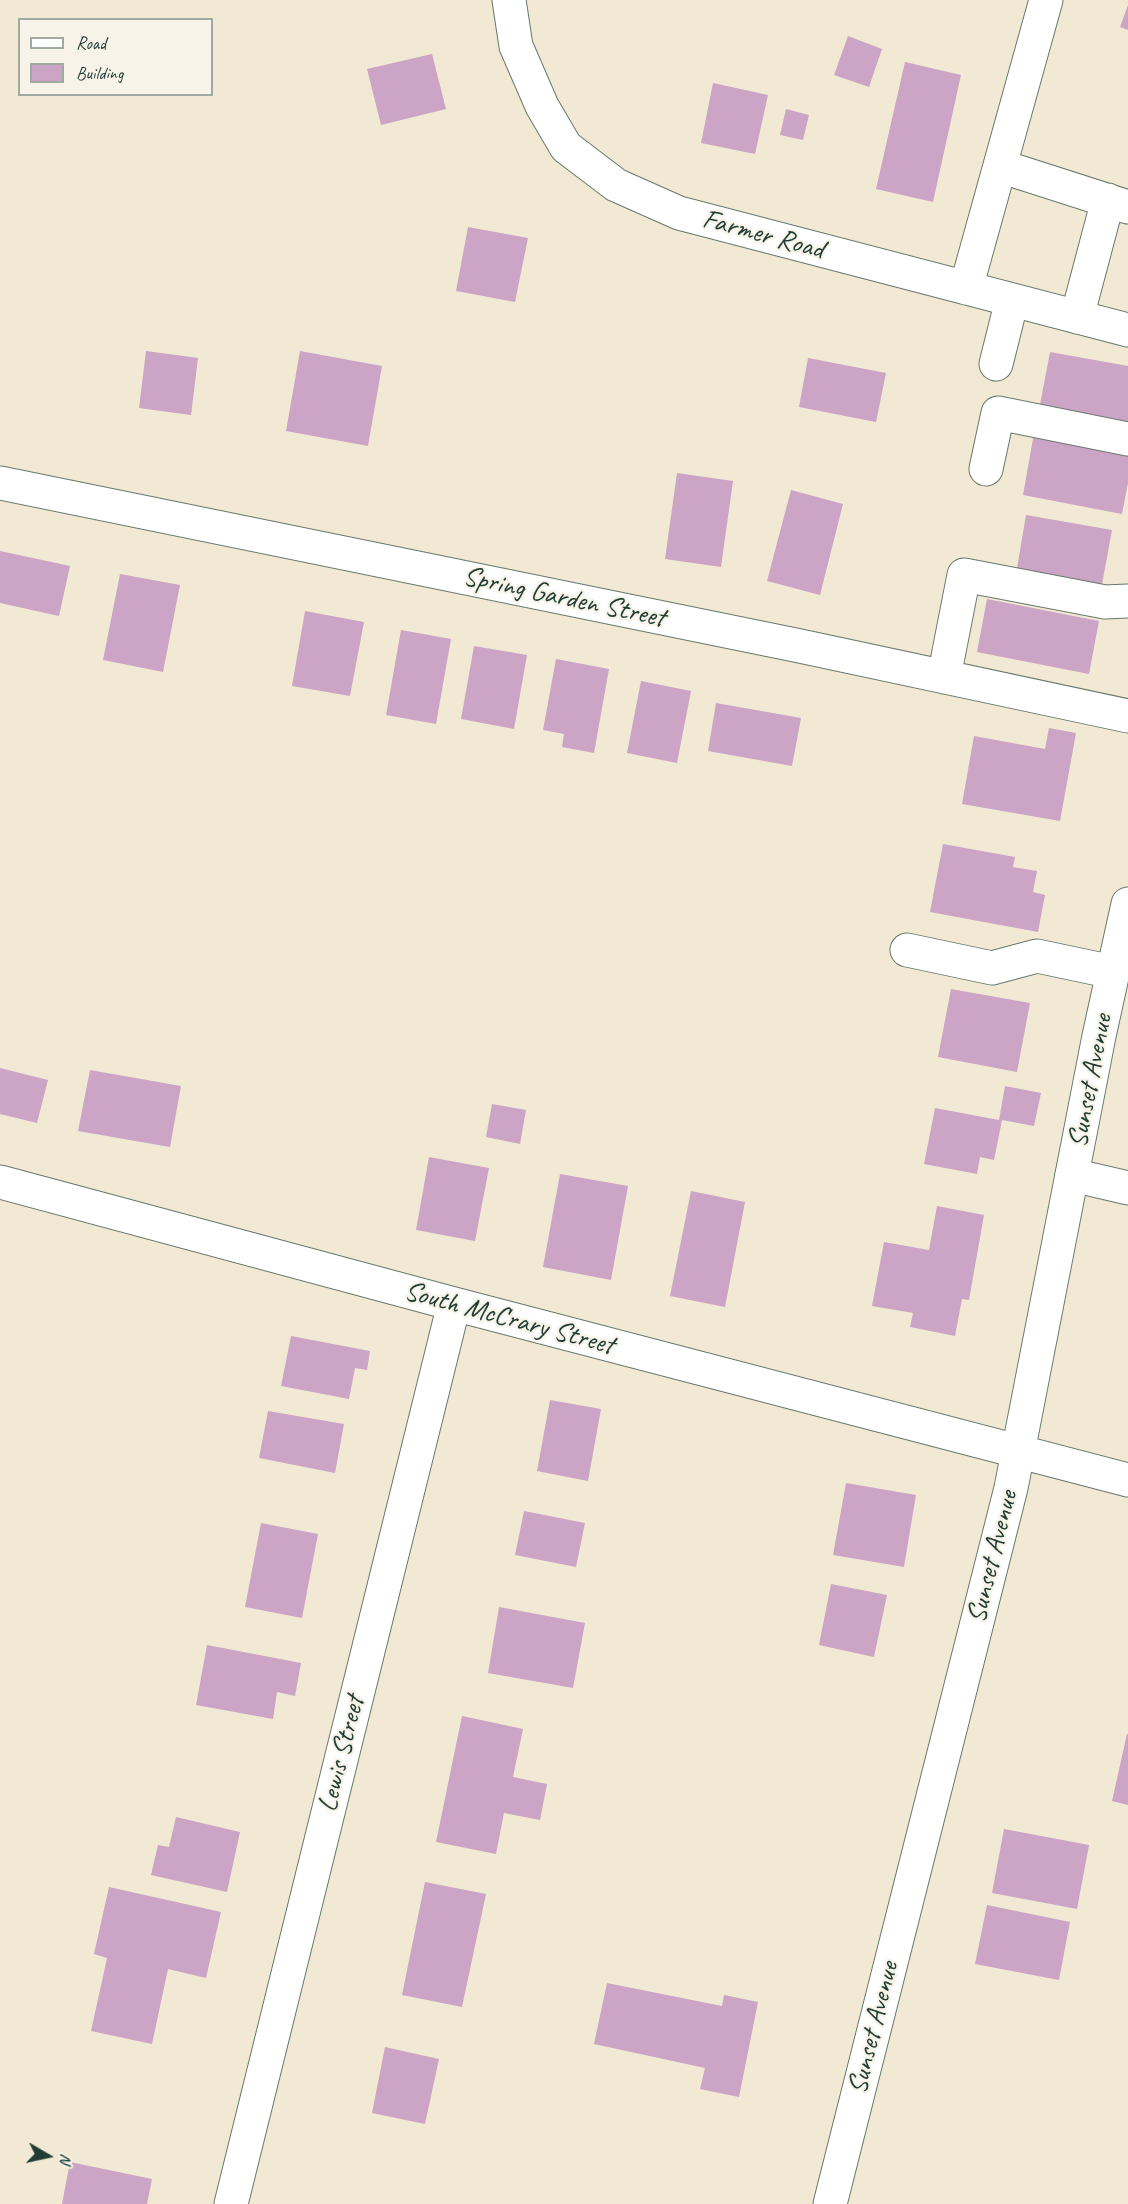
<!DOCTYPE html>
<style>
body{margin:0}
#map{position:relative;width:1128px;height:2204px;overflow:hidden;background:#f1e9d3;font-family:Caveat,sans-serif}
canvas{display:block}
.legend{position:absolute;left:18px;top:18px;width:195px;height:78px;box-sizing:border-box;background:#f7f3e8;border:2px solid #a1aaa0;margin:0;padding:8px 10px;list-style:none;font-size:18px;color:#1f3d34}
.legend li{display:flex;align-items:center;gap:12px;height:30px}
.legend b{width:30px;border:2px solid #a1aaa0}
.north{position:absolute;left:18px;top:2126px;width:60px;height:60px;-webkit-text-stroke:4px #f7f3e8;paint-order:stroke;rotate:99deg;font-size:16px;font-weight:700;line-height:24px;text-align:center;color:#1f3d34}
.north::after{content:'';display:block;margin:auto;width:21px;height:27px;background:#1f3d34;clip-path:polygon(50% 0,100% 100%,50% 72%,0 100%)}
</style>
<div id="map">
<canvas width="1128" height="2204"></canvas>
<ul class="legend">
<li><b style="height:8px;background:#fff"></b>Road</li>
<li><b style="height:16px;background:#cca4c6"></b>Building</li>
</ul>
<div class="north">N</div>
</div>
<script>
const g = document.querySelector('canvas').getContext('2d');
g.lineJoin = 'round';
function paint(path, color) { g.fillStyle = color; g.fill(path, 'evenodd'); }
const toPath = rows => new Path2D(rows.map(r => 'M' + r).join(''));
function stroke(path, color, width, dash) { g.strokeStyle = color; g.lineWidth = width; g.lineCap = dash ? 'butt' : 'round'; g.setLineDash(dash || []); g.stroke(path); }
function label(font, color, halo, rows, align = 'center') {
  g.font = font + ' Caveat,sans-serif'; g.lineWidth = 4.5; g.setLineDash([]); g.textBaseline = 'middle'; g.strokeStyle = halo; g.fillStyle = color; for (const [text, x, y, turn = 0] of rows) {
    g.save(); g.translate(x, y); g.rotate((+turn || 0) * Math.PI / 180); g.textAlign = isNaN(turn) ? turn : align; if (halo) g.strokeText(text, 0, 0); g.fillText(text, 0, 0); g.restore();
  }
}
paint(toPath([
 [1128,5,1128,30,1120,27],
 [848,36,882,49,869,87,834,75],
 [432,54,446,109,381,125,367,69],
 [905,62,961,75,933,202,876,189],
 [713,83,768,95,755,154,701,143],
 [786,109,809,115,803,140,780,135],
 [468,227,528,238,515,302,456,291],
 [146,351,198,358,191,415,139,408],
 [300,351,382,366,368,446,286,431],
 [1050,352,1128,366,1128,427,1039,410],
 [808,358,886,373,876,422,799,407],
 [1034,433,1128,450,1128,483,1122,514,1023,495],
 [677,473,733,481,721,567,665,559],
 [791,490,843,504,820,595,767,581],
 [1026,515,1112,530,1101,590,1016,574],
 [0,551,70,566,59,616,0,603],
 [120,574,180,585,163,672,103,660],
 [987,599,1099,621,1089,674,977,652],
 [305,611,364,622,350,696,292,686],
 [401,630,451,639,436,724,386,715],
 [474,646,527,655,514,729,461,719],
 [556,659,609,669,594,753,562,747,564,734,543,730],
 [641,681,691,691,677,763,627,753],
 [716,703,801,718,792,766,708,751],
 [1049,728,1076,733,1060,821,962,804,974,736,1045,749],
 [943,844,1015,857,1013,867,1037,871,1033,892,1045,895,1038,932,930,912],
 [951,989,1030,1003,1017,1072,938,1057],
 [0,1068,48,1080,37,1123,0,1114],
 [90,1070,181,1086,170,1147,78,1131],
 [1005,1086,1041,1093,1034,1126,1002,1120,994,1160,980,1157,977,1174,924,1164,935,1108,999,1120],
 [492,1104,526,1110,520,1144,486,1137],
 [429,1157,489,1168,475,1241,416,1230],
 [560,1174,628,1186,611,1280,543,1267],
 [691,1191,745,1202,725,1307,670,1296],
 [937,1206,984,1215,969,1300,962,1299,955,1336,910,1327,913,1313,872,1306,884,1242,929,1250],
 [291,1336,370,1351,367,1370,355,1368,349,1399,281,1386],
 [550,1400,601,1409,588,1481,537,1471],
 [268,1411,344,1424,335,1473,259,1458],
 [846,1483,916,1495,904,1567,833,1555],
 [524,1511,585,1523,576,1567,515,1555],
 [261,1523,318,1534,302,1618,245,1607],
 [831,1584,887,1595,874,1657,819,1645],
 [499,1607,585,1623,573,1688,488,1673],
 [207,1645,301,1663,295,1696,277,1692,273,1719,196,1705],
 [462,1716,523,1729,513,1777,547,1784,540,1820,504,1813,496,1854,436,1842],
 [1127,1734,1128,1734,1128,1805,1112,1801],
 [176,1817,240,1832,227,1892,151,1875,158,1845,169,1847],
 [1004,1829,1089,1845,1077,1909,992,1893],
 [425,1882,486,1894,462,2007,402,1995],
 [109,1887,221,1912,206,1978,168,1969,152,2044,91,2031,107,1958,94,1954],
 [987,1905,1070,1922,1059,1980,975,1964],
 [607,1983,722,2006,724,1995,758,2002,739,2097,700,2089,705,2068,594,2044],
 [385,2047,439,2059,425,2124,372,2113],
 [70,2162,152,2179,147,2204,62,2204]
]), '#cca4c6');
const minor = toPath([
 [509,0,516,46,542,106,566,147,616,185,679,213,1128,330],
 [1000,166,1128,207],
 [966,288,1046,0],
 [1077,317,1108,200],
 [996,364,1012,300],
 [986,469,998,413,1128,439],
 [0,483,800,646,1128,716],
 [944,677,964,575,1105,602,1128,601],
 [907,950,992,968,1037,956,1113,972],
 [1072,1175,1128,1188],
 [0,1182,454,1304,1128,1480],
 [231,2204,454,1304]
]);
const major = toPath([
 [830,2204,1011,1488,1099,1036,1128,904]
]);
stroke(minor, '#68796c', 35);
stroke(major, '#68796c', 35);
stroke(minor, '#fff', 33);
stroke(major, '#fff', 33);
label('28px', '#1f3d34', '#f7f3e8', [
 ["Farmer Road",763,235,15],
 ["Spring Garden Street",564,598,12],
 ["Sunset Avenue",1091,1081,-79],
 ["South McCrary Street",509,1319,15],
 ["Sunset Avenue",993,1557,-76],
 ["Lewis Street",342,1754,-76],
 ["Sunset Avenue",874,2028,-76]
]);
</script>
